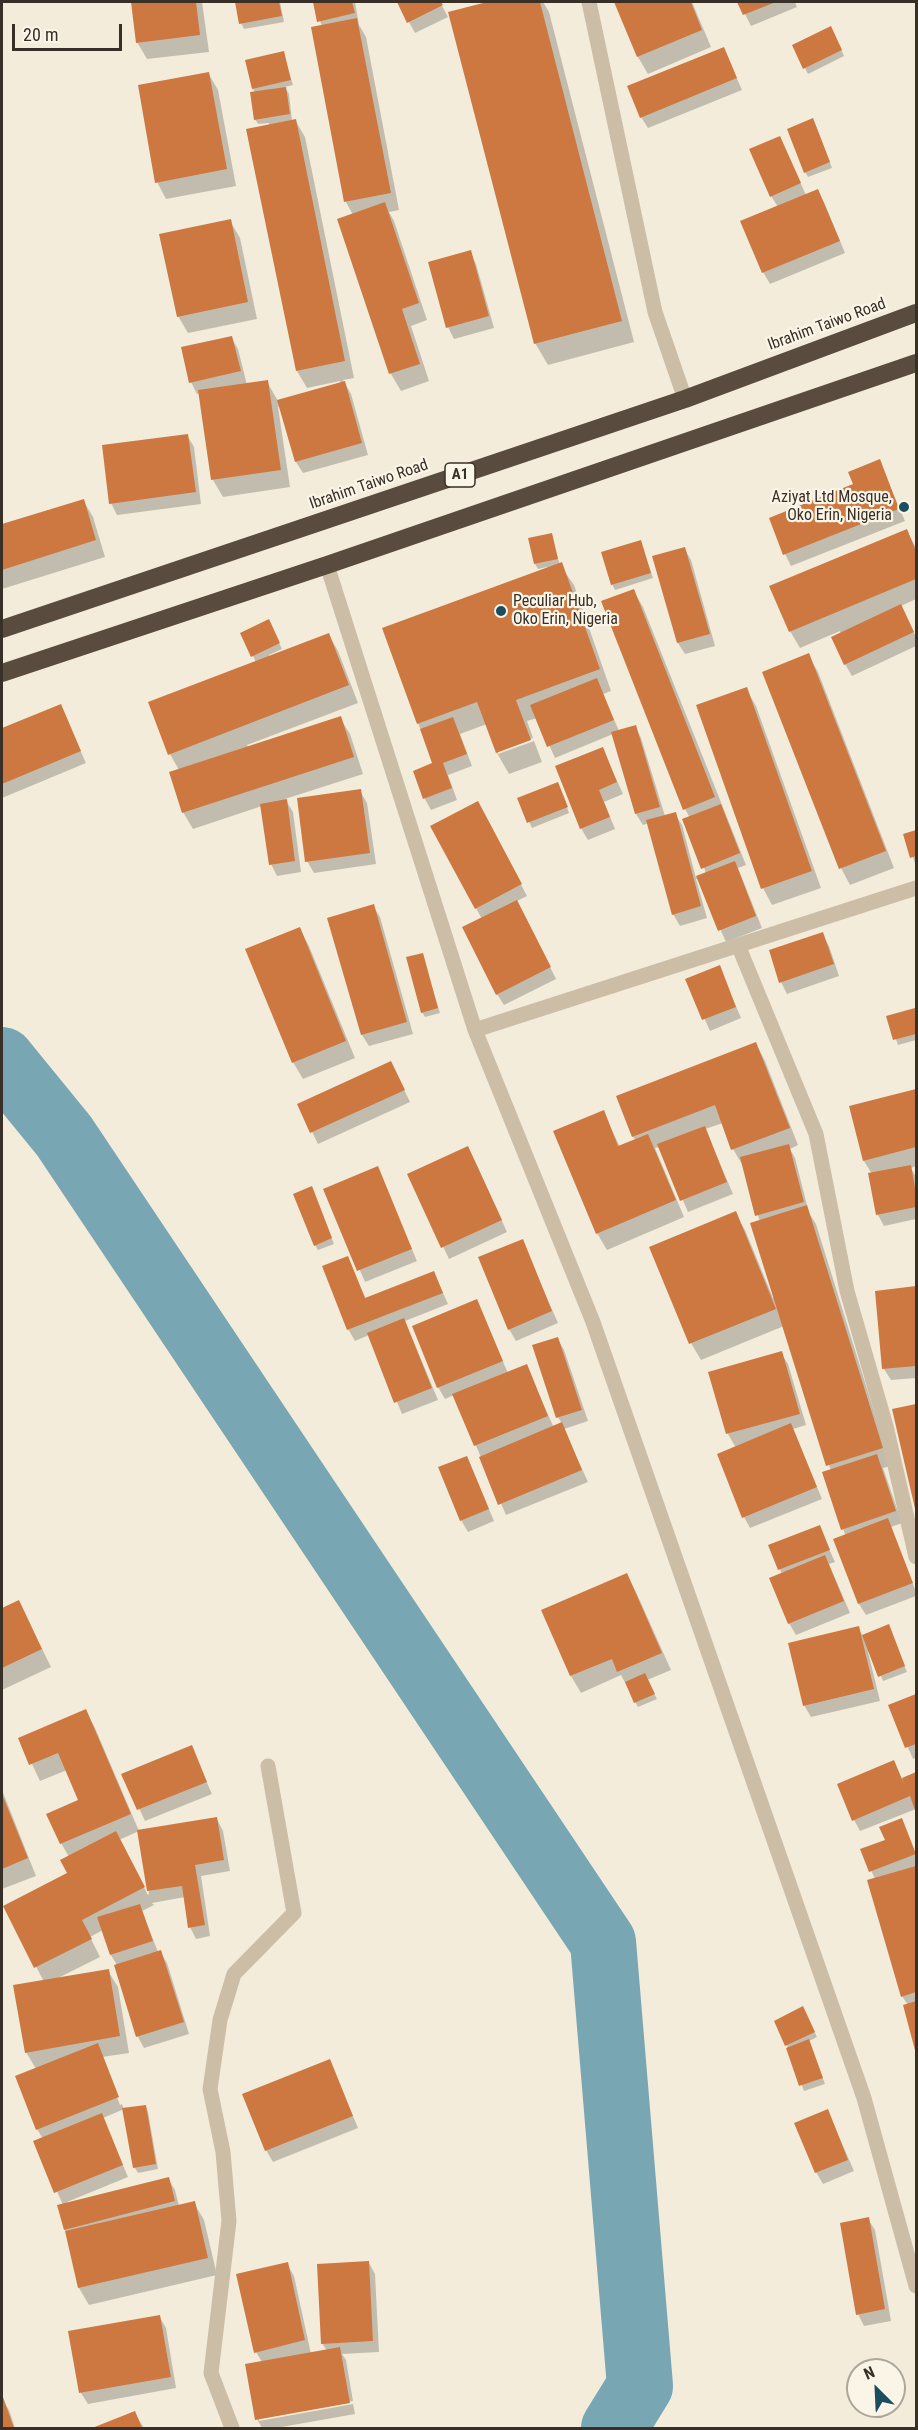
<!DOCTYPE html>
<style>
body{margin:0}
#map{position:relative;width:918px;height:2430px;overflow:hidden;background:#f3ecdb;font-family:"Roboto Condensed",sans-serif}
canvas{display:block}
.frame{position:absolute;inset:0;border:3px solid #382f27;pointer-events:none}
.north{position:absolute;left:846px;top:2358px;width:60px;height:60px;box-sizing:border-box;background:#fbf5e8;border:2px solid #ada69b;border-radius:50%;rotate:336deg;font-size:16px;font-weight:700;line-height:24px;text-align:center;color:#382f27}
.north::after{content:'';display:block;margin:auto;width:21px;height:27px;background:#1b4d5c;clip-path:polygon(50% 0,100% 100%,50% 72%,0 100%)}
.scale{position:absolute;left:12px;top:24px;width:110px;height:27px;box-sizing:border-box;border:3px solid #382f27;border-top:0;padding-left:8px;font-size:18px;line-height:21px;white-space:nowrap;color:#382f27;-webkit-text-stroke:4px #fbf5e8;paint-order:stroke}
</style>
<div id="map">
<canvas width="918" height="2430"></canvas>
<div class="frame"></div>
<div class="north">N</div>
<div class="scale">20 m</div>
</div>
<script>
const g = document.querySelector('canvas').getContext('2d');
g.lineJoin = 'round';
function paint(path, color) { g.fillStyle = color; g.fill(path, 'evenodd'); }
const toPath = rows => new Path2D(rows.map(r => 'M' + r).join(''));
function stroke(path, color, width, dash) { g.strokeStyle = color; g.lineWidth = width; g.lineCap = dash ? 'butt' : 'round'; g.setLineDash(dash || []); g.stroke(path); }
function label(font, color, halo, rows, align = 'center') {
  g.font = font + ' "Roboto Condensed",sans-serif'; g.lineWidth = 4.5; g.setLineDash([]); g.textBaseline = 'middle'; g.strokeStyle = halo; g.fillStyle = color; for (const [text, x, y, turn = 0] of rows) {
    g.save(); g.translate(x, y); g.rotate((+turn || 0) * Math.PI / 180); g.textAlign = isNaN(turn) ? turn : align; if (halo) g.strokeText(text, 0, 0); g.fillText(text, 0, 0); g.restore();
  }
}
paint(toPath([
 [132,2,202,2,209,52,147,59,137,42],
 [237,2,280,2,284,22,244,29,241,23],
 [314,2,355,2,359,25,366,37,399,210,389,212,394,221,427,320,411,326,429,381,401,391,391,374,339,219,353,215,346,202,322,27],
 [398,2,440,2,448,17,415,33],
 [494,2,543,2,549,12,634,342,548,365,535,343,450,13],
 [616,2,692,2,711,47,648,74,638,57],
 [739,2,795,2,797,7,751,26],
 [834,34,844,56,808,74,794,46],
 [724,49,742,90,648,128,641,117],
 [283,53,293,85,285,87,289,94,292,121,295,120,305,137,354,378,343,380,351,394,368,455,303,473,296,462,280,406,278,407,290,487,223,497,213,480,200,393,197,394,191,382,231,337,238,349,247,385,267,382,278,401,340,383,340,381,307,388,297,371,269,125,269,123,258,124,255,119,255,92,253,89],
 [208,73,218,90,236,186,166,199,157,182],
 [816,126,832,168,808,177,805,172],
 [780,138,806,195,817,191,824,202,845,253,770,284,763,272,778,207,771,196],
 [230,221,240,238,257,319,188,333,178,316],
 [470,252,476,264,494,328,454,339,448,327],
 [187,435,194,447,201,504,117,515,111,503],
 [879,461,905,521,791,566,785,554],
 [83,500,93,517,105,557,2,589,2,526],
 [907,531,916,548,916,599,901,606,916,637,916,646,852,676,845,664,840,631,800,648,790,631],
 [551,535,560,565,574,585,611,691,603,694,619,731,635,726,641,738,665,816,675,814,682,825,696,878,706,874,690,818,685,809,633,590,643,607,746,865,738,868,762,928,726,942,698,879,696,879,707,918,680,926,673,914,649,823,643,825,636,814,613,734,555,758,537,718,527,721,533,738,498,751,498,754,534,741,542,762,509,774,497,753,487,724,460,734,472,766,448,775,457,800,431,810,425,799,415,772,434,764,418,723,548,569,547,567,538,569,535,564],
 [640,541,653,578,615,590,612,584],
 [684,548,691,560,715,646,685,654,678,643,654,557],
 [271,627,282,649,269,655,270,657,329,635,338,651,358,703,247,745,248,747,340,718,350,734,363,774,285,799,293,812,301,872,277,876,271,864,262,806,193,829,183,812,179,770,170,754,256,662,253,656],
 [808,655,818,672,894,868,850,885,841,868],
 [746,689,756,706,821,888,772,905,763,888],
 [60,706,86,763,2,798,2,730],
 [602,748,623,794,604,802,615,829,588,840,581,828],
 [560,789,569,813,532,828,519,799],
 [360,791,367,803,376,864,314,873,307,861],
 [484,814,527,896,517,901,556,979,504,1005,497,994,482,919,476,908],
 [916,831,916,863,915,863,905,835],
 [373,906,380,917,413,1034,369,1046,362,1035,329,919],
 [300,929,309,946,355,1058,303,1079,293,1062],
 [822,934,829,946,839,976,787,994,781,982],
 [422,955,440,1013,425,1017,422,1012],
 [719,967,741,1018,710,1031,687,980],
 [914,1009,916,1013,916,1040,898,1045,888,1017],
 [756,1044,765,1061,798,1145,790,1149,795,1158,809,1213,816,1224,891,1466,883,1468,902,1523,891,1527,916,1592,916,1596,866,1615,859,1604,835,1540,846,1536,843,1529,831,1471,784,1326,701,1360,691,1343,651,1248,735,1213,745,1230,773,1298,775,1297,760,1222,743,1166,733,1149,723,1123,705,1129,733,1194,688,1212,660,1147,655,1148,684,1217,607,1250,597,1233,603,1112,620,1147,635,1140,633,1136],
 [391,1063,410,1102,318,1144,299,1105],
 [916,1090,916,1166,911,1168,916,1177,916,1219,884,1226,878,1215,869,1175,872,1174,864,1161,851,1107],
 [474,1159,507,1232,449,1259,409,1175],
 [377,1168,417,1261,365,1282,325,1189],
 [314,1193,334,1244,318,1250,315,1245],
 [522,1241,558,1323,516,1341,509,1329],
 [347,1258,366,1299,434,1273,448,1304,405,1321,438,1400,402,1414,369,1335,355,1341,348,1329],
 [916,1288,916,1378,891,1380,884,1369,877,1292],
 [476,1301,508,1373,526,1365,554,1428,562,1424,558,1417,557,1338,564,1350,588,1421,564,1429,588,1482,506,1515,454,1395,445,1399,438,1387],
 [781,1353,788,1364,806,1425,793,1429,822,1499,750,1528,744,1517,736,1448,728,1434,710,1373],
 [916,1405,916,1511,894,1410],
 [467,1457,494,1521,468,1532,461,1520],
 [819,1527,835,1562,829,1564,850,1613,796,1635,789,1623,782,1574,770,1546],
 [627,1575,636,1592,671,1670,647,1680,657,1699,638,1707,621,1675,581,1693,571,1676,543,1611],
 [19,1602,51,1667,2,1690,2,1610],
 [858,1628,863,1636,891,1632,907,1672,883,1681,870,1651,868,1652,880,1701,811,1717,804,1705],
 [916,1695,916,1758,913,1759,890,1706],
 [86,1711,95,1728,139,1831,217,1819,223,1831,230,1871,201,1876,210,1936,196,1939,190,1927,185,1897,152,1903,154,1905,142,1911,158,1952,160,1952,167,1963,189,2034,144,2048,138,2037,117,1965,111,1955,103,1930,90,1937,100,1957,58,1978,108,1971,118,1987,129,2053,102,2057,120,2105,122,2104,124,2110,145,2106,148,2112,158,2169,138,2173,135,2168,124,2109,103,2118,128,2177,67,2202,68,2204,168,2178,175,2190,179,2206,194,2203,204,2220,217,2275,89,2305,79,2288,65,2229,63,2205,35,2142,43,2139,37,2129,36,2069,26,2052,44,1982,5,1906,69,1874,69,1857,61,1843,80,1801,67,1770,40,1781,20,1739],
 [139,1831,149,1894,148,1895,119,1840],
 [191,1747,212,1794,145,1821,123,1774],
 [893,1762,902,1779,916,1774,916,1809,860,1831,854,1820],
 [2,1790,36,1876,2,1889],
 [901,1820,916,1854,916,2051,905,2006,908,2005,902,1996,875,1879,862,1850,886,1841],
 [806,2014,817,2037,809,2041,825,2084,804,2091,788,2048,776,2022],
 [330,2061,358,2128,273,2162,266,2150],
 [828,2111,854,2171,823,2184,816,2172],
 [868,2219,875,2230,891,2321,864,2326,858,2314],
 [369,2263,375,2274,379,2352,342,2354,346,2360,353,2401,259,2418,259,2421,353,2404,355,2414,276,2428,262,2428,257,2419,262,2362,256,2352,287,2264,294,2276,311,2354,327,2351,322,2343],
 [159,2316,166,2328,176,2388,88,2404,81,2393,69,2332],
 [2,2399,9,2410,15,2428,2,2428],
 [135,2413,144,2428,96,2428]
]), '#0003');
stroke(toPath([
 [2,1060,64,1136,603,1942,640,2386,614,2428]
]), '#78a6b2', 66);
paint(toPath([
 [131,2,196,2,200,35,136,43],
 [235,2,279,2,282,16,239,24],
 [313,2,352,2,355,13,317,22],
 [397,2,441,2,443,5,407,23],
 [487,2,540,2,622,321,534,344,448,12],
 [614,2,691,2,702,30,637,57],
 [737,2,776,2,743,15],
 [357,18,391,193,344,202,311,27],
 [831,26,842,50,803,69,792,45],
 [724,47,737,78,640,118,627,86],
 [284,51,291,80,252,89,245,60],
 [209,72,227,169,155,183,138,85],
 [286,87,290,114,254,120,250,92],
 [813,118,830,162,804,173,787,129],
 [296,119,345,361,296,371,246,129],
 [780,136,801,183,770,197,749,149],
 [818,189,840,241,762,273,740,221],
 [385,202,419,303,402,309,420,364,389,374,337,219],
 [231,219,248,302,177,317,159,234],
 [471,250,489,316,446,328,428,262],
 [232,336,241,371,189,383,181,347],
 [268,380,281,470,211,480,198,390],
 [345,381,362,443,295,462,277,400],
 [188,434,196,492,109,504,102,445],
 [880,459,899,509,783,555,769,518,853,484,848,472],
 [84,499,96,540,2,570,2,524],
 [907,529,916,551,916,579,789,632,769,586],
 [552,533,558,559,534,564,528,538],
 [641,540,651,573,611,585,601,552],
 [685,547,710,634,677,643,652,556],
 [562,562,600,669,516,700,531,740,496,753,477,702,417,724,382,628],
 [634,589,715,797,683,810,601,601],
 [901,604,914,632,844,665,831,637],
 [269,619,280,643,251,657,240,633],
 [329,633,349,685,168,755,148,702],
 [809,653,886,851,839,869,762,672],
 [597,678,614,720,547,747,530,705],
 [747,687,812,871,761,889,696,705],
 [61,704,81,751,2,784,2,728],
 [341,716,354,757,182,813,169,772],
 [453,717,467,754,443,763,452,788,423,799,413,771,432,763,420,729],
 [636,725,660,807,635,814,611,732],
 [603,747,617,782,599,790,610,817,580,829,555,766],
 [558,782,568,807,527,823,517,798],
 [361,789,370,853,305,862,297,798],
 [287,799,295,861,269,865,260,804],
 [478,801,522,884,475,909,430,826],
 [721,804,740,853,701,869,682,819],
 [676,812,701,906,672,915,646,820],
 [916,830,916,856,910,858,903,834],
 [735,861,756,916,718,931,696,876],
 [517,900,551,967,496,995,462,927],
 [374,904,407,1022,361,1035,327,918],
 [300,927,346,1041,292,1063,245,949],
 [823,932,834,964,779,983,769,950],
 [423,953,438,1008,421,1013,406,957],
 [720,965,736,1007,702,1020,685,979],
 [915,1008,916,1034,893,1040,886,1016],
 [756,1042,790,1128,731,1150,715,1105,632,1137,616,1096],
 [391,1061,405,1090,310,1133,297,1104],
 [916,1089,916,1147,863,1161,849,1106],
 [604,1110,618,1146,648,1134,676,1200,596,1234,553,1131],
 [705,1126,727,1182,680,1201,657,1144],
 [789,1144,804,1202,755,1216,740,1157],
 [468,1146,502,1220,441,1248,407,1174],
 [911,1165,916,1193,916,1207,876,1215,868,1173],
 [378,1166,412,1249,357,1271,323,1189],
 [312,1186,332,1238,314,1246,293,1194],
 [807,1205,883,1448,826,1466,750,1223],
 [736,1211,776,1309,689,1344,649,1247],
 [523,1239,552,1311,508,1330,478,1257],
 [348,1256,365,1298,434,1271,443,1293,347,1330,322,1266],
 [916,1286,916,1366,882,1369,875,1291],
 [477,1299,503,1361,437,1388,412,1326],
 [404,1318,432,1388,394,1403,367,1333],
 [558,1337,582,1410,556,1418,532,1345],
 [782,1351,800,1414,726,1434,708,1372],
 [527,1364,548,1416,474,1446,452,1394],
 [916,1404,916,1513,892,1409],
 [562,1422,582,1470,498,1505,479,1457],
 [791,1423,817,1487,742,1518,717,1454],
 [877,1454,896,1511,841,1530,822,1472],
 [467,1456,489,1509,460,1521,438,1467],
 [888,1518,913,1583,858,1604,833,1539],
 [820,1525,830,1550,778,1570,768,1545],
 [825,1555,844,1601,788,1624,769,1578],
 [627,1573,662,1653,617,1672,612,1659,570,1676,541,1610],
 [19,1600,42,1649,2,1668,2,1608],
 [889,1624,905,1666,878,1677,862,1635],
 [859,1626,874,1689,803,1706,788,1643],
 [645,1673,655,1694,634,1703,625,1682],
 [916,1694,916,1744,905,1748,888,1705],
 [86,1709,131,1814,60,1844,46,1814,78,1800,58,1753,29,1765,18,1738],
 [192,1745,207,1782,137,1810,121,1774],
 [894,1760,904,1784,902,1778,916,1772,916,1813,910,1796,852,1821,837,1784],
 [2,1794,28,1858,2,1869],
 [217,1817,224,1860,195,1865,205,1925,188,1928,182,1886,147,1891,137,1830],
 [902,1818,916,1854,869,1872,860,1849,885,1840,879,1827],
 [116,1831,145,1887,82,1920,92,1939,34,1968,3,1906,67,1873,60,1860],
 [916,1866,916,1992,901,1997,867,1880],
 [140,1904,153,1941,110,1955,97,1917],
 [161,1950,184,2022,136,2037,114,1965],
 [109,1969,120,2036,25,2053,13,1985],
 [916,2001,916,2054,903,2005],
 [803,2006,815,2032,785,2046,774,2021],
 [809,2039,823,2078,799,2086,786,2048],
 [98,2043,119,2097,36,2130,15,2076],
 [330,2059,353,2116,265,2151,242,2094],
 [146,2105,156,2164,133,2168,122,2108],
 [828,2109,848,2160,815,2173,794,2123],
 [102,2113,123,2165,54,2193,33,2141],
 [169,2177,175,2201,64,2230,57,2205],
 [195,2201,208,2258,78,2288,65,2231],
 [869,2217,885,2309,856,2315,840,2223],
 [369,2261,373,2341,321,2344,317,2264],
 [288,2262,305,2340,254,2353,236,2274],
 [160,2315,171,2377,79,2393,68,2331],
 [340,2347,350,2403,255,2420,245,2364],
 [3,2397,14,2428,2,2428,2,2398],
 [135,2411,142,2428,92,2428]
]), '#cc7840');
stroke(toPath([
 [589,2,655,312,685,399],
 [327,565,475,1030,593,1322,864,2098,916,2286],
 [738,945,816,1134,847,1291,886,1426,916,1557],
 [475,1030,916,888],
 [232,2428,211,2373,229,2221,223,2152,210,2089,220,2020,234,1974,294,1913,268,1766]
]), '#ccbda6', 15);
stroke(toPath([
 [2,629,685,399,916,313],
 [2,673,327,565,916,363]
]), '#594b3e', 18);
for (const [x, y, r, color] of [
 [904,507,6,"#1b4d5c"],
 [501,611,6,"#1b4d5c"]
]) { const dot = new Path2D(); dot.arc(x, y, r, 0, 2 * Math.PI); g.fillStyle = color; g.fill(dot); stroke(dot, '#fbf5e8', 2); }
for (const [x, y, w] of [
 [460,475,30]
]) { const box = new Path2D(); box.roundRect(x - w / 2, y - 12, w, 24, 4.5); g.fillStyle = '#fbf5e8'; g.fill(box); stroke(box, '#382f27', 1.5); }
label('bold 15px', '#382f27', null, [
 ["A1",460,475]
]);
label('16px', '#382f27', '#fbf5e8', [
 ["Ibrahim Taiwo Road",827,325,-20],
 ["Ibrahim Taiwo Road",369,485,-19]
]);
label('16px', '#382f27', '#fbf5e8', [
 ["Aziyat Ltd Mosque,",892,498],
 ["Oko Erin, Nigeria",892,516],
 ["Peculiar Hub,",513,602,"left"],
 ["Oko Erin, Nigeria",513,620,"left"]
], 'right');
</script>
